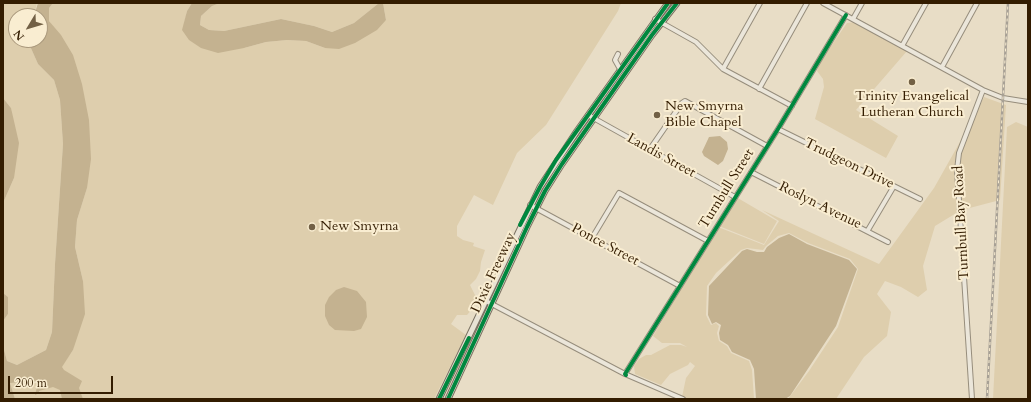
<!DOCTYPE html>
<style>
body{margin:0}
#map{position:relative;width:1031px;height:402px;overflow:hidden;background:#e8ddc6;font-family:Cardo,serif}
canvas{display:block}
.frame{position:absolute;inset:0;border:4px solid #331c00;pointer-events:none}
.north{position:absolute;left:8px;top:8px;width:40px;height:40px;box-sizing:border-box;background:#f9edd1;border:1px solid #aa997d;border-radius:50%;rotate:232deg;font-size:11px;font-weight:700;line-height:16px;text-align:center;color:#331c00}
.north::after{content:'';display:block;margin:auto;width:14px;height:18px;background:#726045;clip-path:polygon(50% 0,100% 100%,50% 72%,0 100%)}
.scale{position:absolute;left:8px;top:376px;width:105px;height:18px;box-sizing:border-box;border:2px solid #331c00;border-top:0;padding-left:5px;font-size:12px;line-height:14px;white-space:nowrap;color:#331c00;-webkit-text-stroke:3px #f9edd1;paint-order:stroke}
</style>
<div id="map">
<canvas width="1031" height="402"></canvas>
<div class="frame"></div>
<div class="north">N</div>
<div class="scale">200 m</div>
</div>
<script>
const g = document.querySelector('canvas').getContext('2d');
g.lineJoin = 'round';
function paint(path, color) { g.fillStyle = color; g.fill(path, 'evenodd'); }
const toPath = rows => new Path2D(rows.map(r => 'M' + r).join(''));
function stroke(path, color, width, dash) { g.strokeStyle = color; g.lineWidth = width; g.lineCap = dash ? 'butt' : 'round'; g.setLineDash(dash || []); g.stroke(path); }
function label(font, color, halo, rows, align = 'center') {
  g.font = font + ' Cardo,serif'; g.lineWidth = 4; g.setLineDash([]); g.textBaseline = 'middle'; g.strokeStyle = halo; g.fillStyle = color; for (const [text, x, y, turn = 0] of rows) {
    g.save(); g.translate(x, y); g.rotate((+turn || 0) * Math.PI / 180); g.textAlign = isNaN(turn) ? turn : align; if (halo) g.strokeText(text, 0, 0); g.fillText(text, 0, 0); g.restore();
  }
}
paint(toPath([
 [3,3,37,3,34,16,16,16,16,40,30,40,30,46,38,64,54,80,60,100,63,144,55,264,52,332,46,350,17,365,7,361,3,346,3,321,8,314,8,297,3,293,3,203,14,178,11,108,3,98],
 [53,3,192,3,187,11,183,30,244,48,266,42,287,40,306,41,325,48,386,20,383,3,621,3,618,11,546,125,517,153,493,205,474,195,457,226,457,236,463,240,474,243,473,246,485,250,481,262,480,271,476,279,470,285,477,299,474,307,467,315,457,315,451,324,466,335,434,399,15,399,10,383,40,383,57,373,73,350,83,281,75,247,77,220,87,188,53,27,49,21,49,8],
 [220,3,379,3,354,23,332,32,314,26,281,19,224,31,209,30,200,25,201,16,212,6],
 [855,22,907,51,856,110,898,136,886,158,815,119,824,87,823,79,817,71,820,62,847,23],
 [984,97,1006,105,1000,200,962,210,959,169,961,153,977,111],
 [1016,122,1028,127,1028,399,993,399,1007,127],
 [965,133,957,153,958,212,935,226,923,266,927,290,918,297,901,287,885,281,877,294,891,312,887,336,864,357,836,399,788,399,809,371,838,327,858,269,850,259,808,243,789,233,778,236,766,246,763,250,747,248,741,250,716,273,707,286,706,315,711,325,716,323,719,326,717,333,719,341,727,346,731,353,749,361,752,370,754,399,688,399,682,397,686,378,695,366,690,362,688,365,670,374,661,385,635,374,634,366,639,359,646,355,651,355,670,345,681,345,687,347,680,343,662,343,653,336,718,227,764,245,779,221,762,210,879,264,934,188],
 [736,197,777,221,764,244,719,226]
]), '#decead');
paint(toPath([
 [38,3,53,3,49,8,49,21,61,35,73,55,82,84,89,120,91,159,87,188,77,220,75,247,83,281,85,314,73,350,62,367,64,370,82,381,79,388,83,399,62,399,60,390,53,387,39,391,39,393,35,395,37,387,43,384,42,381,10,383,15,399,3,399,3,346,7,361,17,365,46,350,52,332,55,264,63,144,60,100,54,80,38,64,30,46,30,40,40,40,40,16,34,16],
 [192,3,220,3,212,6,201,16,200,25,209,30,224,31,281,19,314,26,332,32,354,23,379,3,383,3,386,20,377,30,355,43,339,49,325,48,306,41,287,40,266,42,244,48,218,53,201,48,189,40,182,30,187,11],
 [3,98,11,108,19,143,14,178,3,203],
 [720,136,727,142,728,149,723,161,718,165,704,156,702,152,709,137],
 [789,234,807,244,849,260,857,269,836,326,790,396,785,399,756,399,754,369,750,360,732,352,728,345,720,340,719,333,721,325,716,322,712,324,708,315,709,286,742,251,747,249,757,252,764,252,767,247,779,238],
 [344,287,357,291,366,302,367,317,361,329,354,331,335,330,329,325,325,316,325,305,329,297,336,290],
 [3,293,8,297,8,314,3,321]
]), '#c4b290');
const minor = toPath([
 [823,3,983,90,1003,98,1028,102],
 [655,19,696,42,723,69,792,106],
 [853,19,862,3],
 [902,46,926,3],
 [618,54,615,60,620,69],
 [942,67,977,3],
 [723,69,760,3],
 [759,89,807,3],
 [588,115,735,197],
 [778,129,920,199],
 [650,149,682,103,685,101,767,146],
 [751,172,888,242],
 [530,205,680,286],
 [868,230,894,186],
 [592,238,619,193,708,241],
 [486,301,625,374,683,399],
 [625,374,778,129,846,15],
 [972,399,957,170,959,153,983,90]
]);
const major = toPath([
 [439,399,540,187,577,131,668,3],
 [448,399,527,227,545,191,562,164,652,35,677,3]
]);
stroke(minor, '#968d7c', 6);
stroke(major, '#7b7262', 7);
stroke(minor, '#ebe6da', 4);
stroke(major, '#e8e2d4', 5);
const rail = toPath([
 [987,399,1008,3]
]);
stroke(rail, '#a7a095', 2.5);
stroke(rail, '#f9edd1', 1, [3]);
stroke(toPath([
 [520,225,540,187,556,160,668,3],
 [626,375,625,374,778,129,846,15],
 [439,399,469,338],
 [448,399,527,227,545,191,562,164,652,35,677,3]
]), '#00873e', 4);
for (const [x, y, r, color] of [
 [912,82,4,"#726045"],
 [657,115,4,"#726045"],
 [312,227,4,"#726045"]
]) { const dot = new Path2D(); dot.arc(x, y, r, 0, 2 * Math.PI); g.fillStyle = color; g.fill(dot); stroke(dot, '#f9edd1', 1.5); }
label('14px', '#331c00', '#f9edd1', [
 ["Trinity Evangelical",912,97,"center"],
 ["Lutheran Church",912,113,"center"],
 ["New Smyrna",665,107],
 ["Bible Chapel",665,123],
 ["New Smyrna",320,227]
], 'left');
label('14px', '#331c00', '#f9edd1', [
 ["Landis Street",661,156,29],
 ["Trudgeon Drive",849,164,26],
 ["Turnbull Street",727,189,-58],
 ["Roslyn Avenue",820,206,26],
 ["Turnbull Bay Road",962,223,-93],
 ["Ponce Street",605,245,28],
 ["Dixie Freeway",494,273,-65]
]);
</script>
